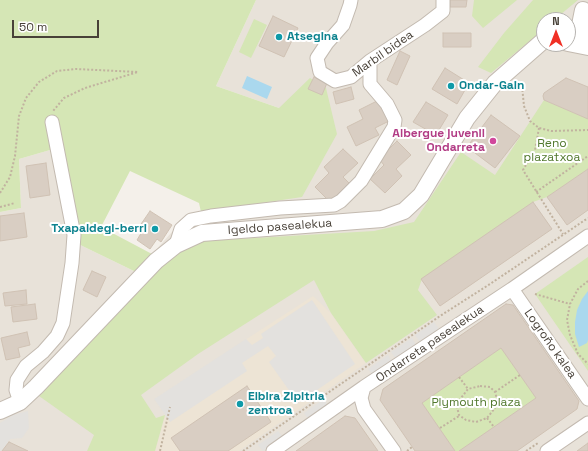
<!DOCTYPE html>
<meta charset="utf-8">
<style>
body{margin:0}
#map{position:relative;width:588px;height:451px;overflow:hidden;background:#f4f0ea;font-family:"Space Grotesk",sans-serif}
canvas{display:block}
.north{position:absolute;left:536px;top:12px;width:40px;height:40px;box-sizing:border-box;background:#fff;border:1px solid #b6b3af;border-radius:50%;rotate:0deg;font-size:11px;font-weight:700;line-height:16px;text-align:center;color:#484138}
.north::after{content:'';display:block;margin:auto;width:14px;height:18px;background:#f03025;clip-path:polygon(50% 0,100% 100%,50% 72%,0 100%)}
.scale{position:absolute;left:12px;top:20px;width:87px;height:18px;box-sizing:border-box;border:2px solid #484138;border-top:0;padding-left:5px;font-size:12px;line-height:14px;white-space:nowrap;color:#484138;-webkit-text-stroke:3px #fff;paint-order:stroke}
</style>
<div id="map">
<canvas width="588" height="451"></canvas>
<div class="north">N</div>
<div class="scale">50 m</div>
</div>
<script>
const g = document.querySelector('canvas').getContext('2d');
g.lineJoin = 'round';
function paint(path, color) { g.fillStyle = color; g.fill(path, 'evenodd'); }
const toPath = rows => new Path2D(rows.map(r => 'M' + r).join(''));
function stroke(path, color, width, dash) { g.strokeStyle = color; g.lineWidth = width; g.lineCap = dash ? 'butt' : 'round'; g.setLineDash(dash || []); g.stroke(path); }
function label(font, color, halo, rows, align = 'center') {
  g.font = font + ' "Space Grotesk",sans-serif'; g.lineWidth = 4; g.setLineDash([]); g.textBaseline = 'middle'; g.strokeStyle = halo; g.fillStyle = color; for (const [text, x, y, turn = 0] of rows) {
    g.save(); g.translate(x, y); g.rotate((+turn || 0) * Math.PI / 180); g.textAlign = isNaN(turn) ? turn : align; if (halo) g.strokeText(text, 0, 0); g.fillText(text, 0, 0); g.restore();
  }
}
paint(toPath([
 [256,0,588,0,588,451,0,451,0,212,21,208,19,159,50,150,70,240,136,272,180,223,201,212,279,108,216,86],
 [544,20,568,20,568,44,544,44]
]), '#e8e2d9');
paint(toPath([
 [313,296,331,313,366,363,239,451,155,451,165,415,154,399]
]), '#ede4d5');
paint(toPath([
 [0,0,256,0,216,86,279,108,310,78,326,88,337,134,302,197,201,212,199,203,130,171,101,227,152,254,136,272,70,240,50,150,19,159,21,208,0,212],
 [474,0,517,0,483,28,472,16],
 [533,0,578,0,554,20,544,20,544,29,491,73,478,67,504,33],
 [254,19,267,25,251,58,239,52],
 [544,100,588,119,588,169,547,197,533,202,422,279,418,290,437,315,366,363,331,313,314,280,198,354,141,395,156,418,165,415,155,451,87,451,94,435,39,396,110,320,173,256,187,245,204,241,374,231,414,222,461,152,495,175],
 [588,257,588,371,535,294],
 [501,348,536,398,459,451,455,451,422,403]
]), '#d5e6b5');
paint(toPath([
 [312,300,355,364,298,403,269,362,276,356,268,346,242,363,247,371,170,422,154,399,246,339,252,345,263,338,261,334],
 [434,322,439,329,420,342,415,335],
 [412,338,416,345,396,359,391,352],
 [388,355,392,362,373,375,368,369],
 [324,399,328,406,308,419,304,413],
 [28,411,29,428,22,438,10,439,2,451,0,451,0,423,13,415],
 [278,431,283,437,263,451,258,445]
]), '#e3e1de');
paint(toPath([
 [247,76,272,87,267,99,242,88],
 [588,291,588,340,587,343,579,347,575,334,575,322,577,310,582,299]
]), '#aad8ee');
const building = toPath([
 [450,0,467,0,466,7,450,7,450,0],
 [273,16,298,28,284,57,259,46,273,16],
 [443,33,471,33,471,47,443,47,443,33],
 [400,51,410,56,397,85,387,80,400,51],
 [445,68,469,83,457,104,432,89,445,68],
 [314,77,327,83,322,95,308,89,314,77],
 [566,78,588,87,588,119,544,100,543,96,544,93,566,78],
 [351,87,354,99,336,104,333,92,351,87],
 [379,100,389,121,375,128,379,135,356,146,347,127,363,119,359,110,379,100],
 [426,102,448,115,436,135,413,122,426,102],
 [491,115,520,136,495,168,467,147,491,115],
 [397,141,411,155,396,169,402,176,385,193,370,179,384,165,379,159,397,141],
 [343,149,358,163,343,177,349,183,330,202,315,187,329,173,324,167,343,149],
 [46,163,50,195,30,198,26,166,46,163],
 [588,169,588,210,567,225,547,197,588,169],
 [533,202,552,229,440,306,421,279,533,202],
 [150,211,172,225,161,242,157,239,150,249,137,240,143,230,139,227,150,211],
 [24,213,27,237,0,241,0,216,24,213],
 [92,271,106,277,97,297,83,290,92,271],
 [26,290,27,304,5,306,3,293,26,290],
 [35,304,37,319,13,322,11,307,35,304],
 [506,304,513,305,579,401,577,409,517,451,459,451,536,398,501,348,422,403,455,451,415,451,380,400,383,389,506,304],
 [27,332,30,345,18,348,20,357,6,360,1,338,27,332],
 [247,386,271,422,228,451,180,451,171,438,247,386],
 [345,416,355,418,378,451,296,451,345,416],
 [9,442,28,451,2,451,9,442],
 [588,443,588,451,577,451,588,443]
]);
paint(building, '#d9cec3');
stroke(building, '#d0c2b4', 1);
const minor = toPath([
 [351,0,350,5,343,25,327,43,317,58,320,72,335,81,351,77,370,61,425,25,443,11,443,0],
 [176,245,181,229,191,220,211,216,280,208,334,205,341,201,361,181,394,127,395,120,387,104,370,84,370,61],
 [512,289,588,399],
 [364,387,361,398,364,409,394,451],
 [20,402,16,390,17,380,26,366,43,352,57,336,63,323,72,263,74,235,52,122],
 [273,451,364,387,512,289,588,236],
 [547,451,588,423]
]);
const tertiary = toPath([
 [583,10,580,25,583,37,588,43],
 [568,43,588,47],
 [0,411,20,402,36,387,156,261,176,245,202,233,382,219,404,211,421,195,467,118,495,83,544,40]
]);
stroke(minor, '#c3bab0', 15);
stroke(tertiary, '#c3bab0', 18);
stroke(toPath([
 [522,86,524,106,530,121,539,128,551,131,588,130],
 [539,128,535,150,523,170,563,234],
 [536,192,588,156],
 [0,193,10,177,15,156,19,116,26,98,39,82,57,71,76,69,138,72,85,88,64,98,53,111],
 [0,207,15,203],
 [588,281,578,289,570,304,567,320,570,335,578,354,588,364],
 [535,294,570,304],
 [459,377,468,389],
 [480,386,490,387,495,392,497,399,495,408,487,418,476,422,466,420,459,415,457,407,461,398,468,389,480,386],
 [495,392,520,375],
 [487,418,494,427],
 [440,428,459,416],
 [160,451,170,407],
 [243,451,440,316,490,284,588,218],
 [407,451,412,447],
 [526,451,538,443]
]), '#c1b29f', 2, [2, 2]);
stroke(minor, '#fff', 13);
stroke(tertiary, '#fff', 16);
for (const [x, y, r, color] of [
 [279,37,4,"#0f9aa8"],
 [451,86,4,"#0f9aa8"],
 [493,141,4,"#d1479c"],
 [155,229,4,"#0f9aa8"],
 [240,404,4,"#0f9aa8"]
]) { const dot = new Path2D(); dot.arc(x, y, r, 0, 2 * Math.PI); g.fillStyle = color; g.fill(dot); stroke(dot, '#fff', 1.5); }
label('bold 12px', '#0d838f', '#fff', [
 ["Atsegina",287,37],
 ["Ondar-Gain",459,86],
 ["Txapaldegi-berri",147,229,"right"],
 ["Elbira Zipitria",248,397],
 ["zentroa",248,411]
], 'left');
label('12px', '#484138', '#fff', [
 ["Marbil bidea",383,54,-35],
 ["Igeldo pasealekua",280,227,-4],
 ["Ondarreta pasealekua",430,344,-34],
 ["Logroño kalea",550,344,55]
]);
label('bold 12px', '#b23c85', '#fff', [
 ["Albergue juvenil",485,134],
 ["Ondarreta",485,148]
], 'right');
label('12px', '#51782d', '#fff', [
 ["Reno",552,144],
 ["plazatxoa",552,158],
 ["Plymouth plaza",476,403]
]);
</script>
